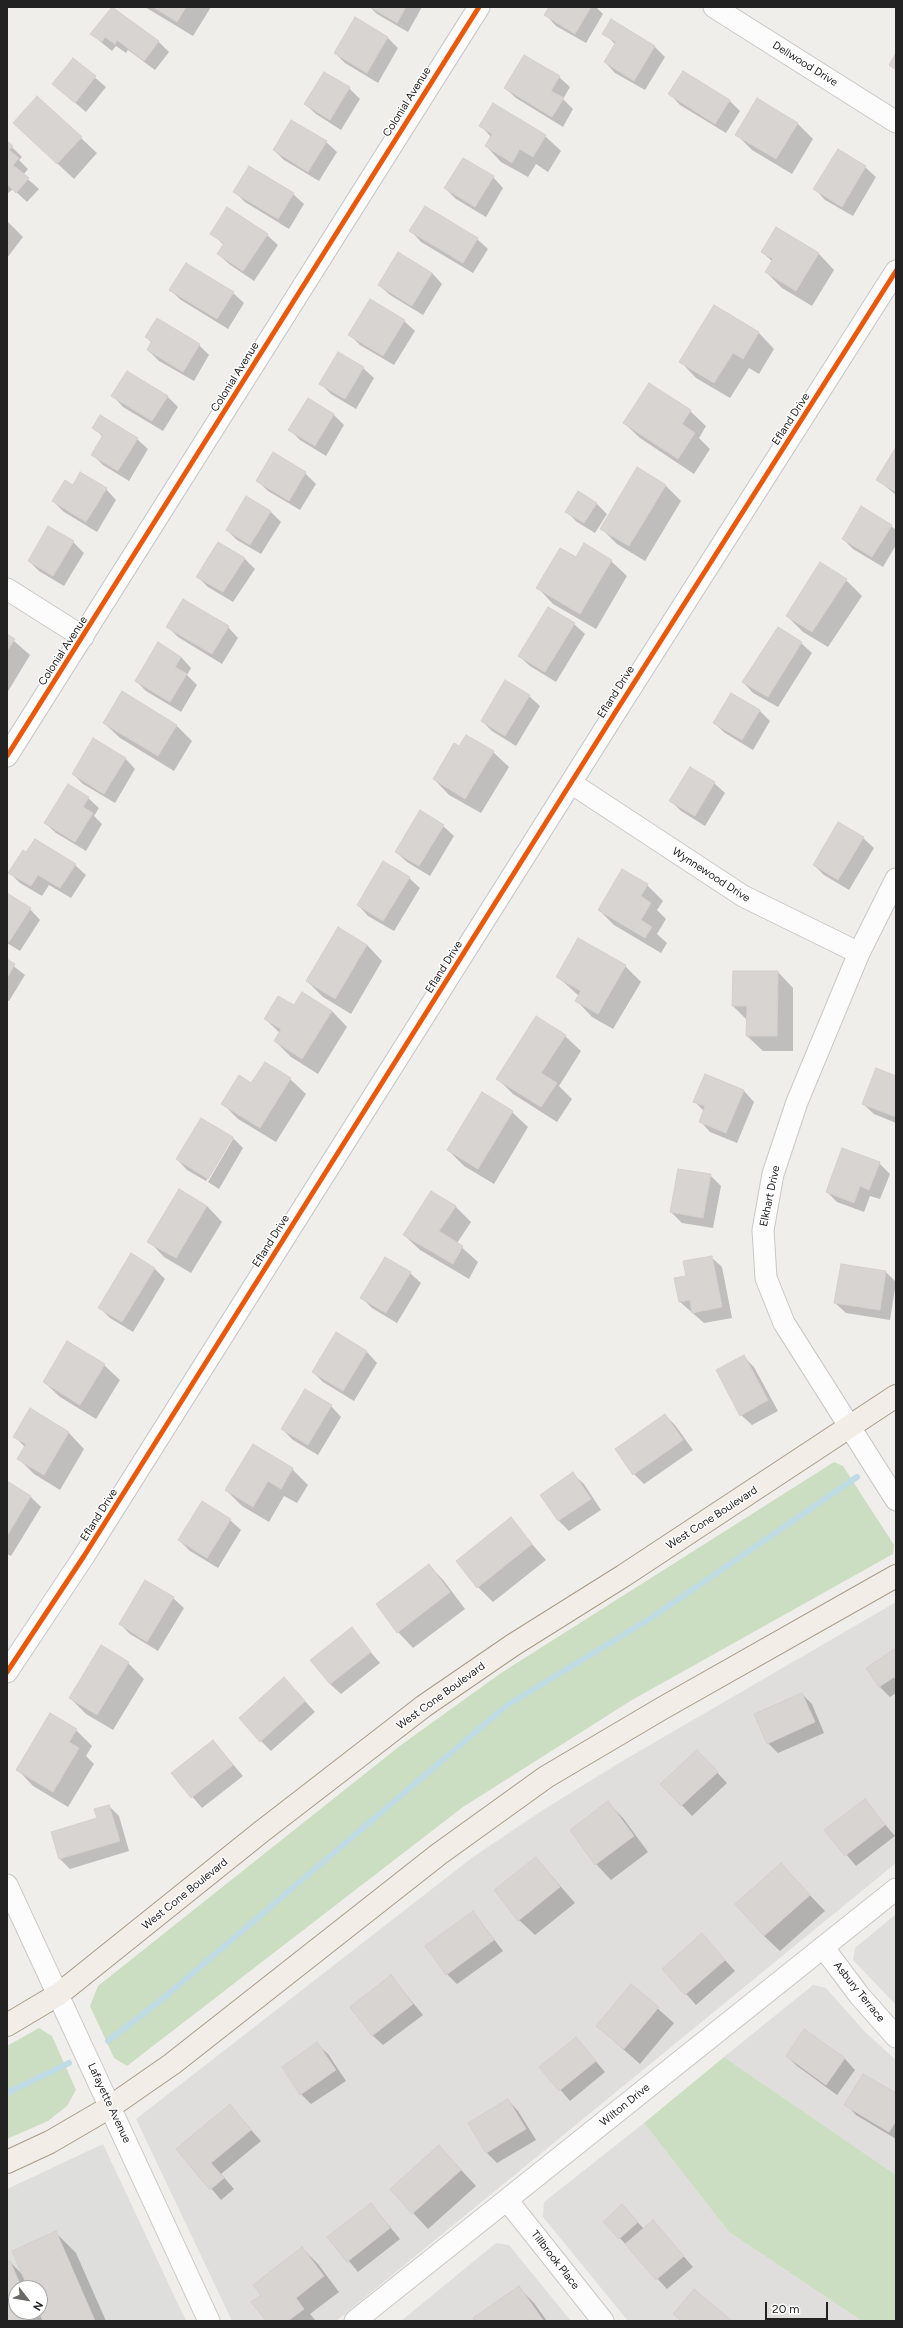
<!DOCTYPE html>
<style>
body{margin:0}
#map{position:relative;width:903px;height:2328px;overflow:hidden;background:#f0eeeb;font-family:Figtree,sans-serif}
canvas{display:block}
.frame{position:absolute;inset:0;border:8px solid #222;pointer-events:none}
.north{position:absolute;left:8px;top:2280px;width:40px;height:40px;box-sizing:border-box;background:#fff;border:1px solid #a7a7a7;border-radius:50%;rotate:121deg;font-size:11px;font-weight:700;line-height:16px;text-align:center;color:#222}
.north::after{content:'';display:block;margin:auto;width:14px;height:18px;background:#6a6968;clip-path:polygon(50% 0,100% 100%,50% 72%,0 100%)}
.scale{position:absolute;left:765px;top:2302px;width:63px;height:18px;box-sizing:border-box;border:2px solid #222;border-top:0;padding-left:5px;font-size:12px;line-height:14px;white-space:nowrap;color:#222;-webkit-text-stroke:3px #fff;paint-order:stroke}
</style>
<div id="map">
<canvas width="903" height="2328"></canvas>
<div class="frame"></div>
<div class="north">N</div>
<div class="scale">20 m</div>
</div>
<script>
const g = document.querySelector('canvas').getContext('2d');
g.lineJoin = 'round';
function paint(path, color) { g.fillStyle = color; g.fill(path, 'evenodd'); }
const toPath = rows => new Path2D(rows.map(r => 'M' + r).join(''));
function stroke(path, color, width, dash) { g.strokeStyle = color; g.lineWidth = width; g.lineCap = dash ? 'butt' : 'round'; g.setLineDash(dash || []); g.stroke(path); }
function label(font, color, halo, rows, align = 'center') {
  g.font = font + ' Figtree,sans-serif'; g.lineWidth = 3; g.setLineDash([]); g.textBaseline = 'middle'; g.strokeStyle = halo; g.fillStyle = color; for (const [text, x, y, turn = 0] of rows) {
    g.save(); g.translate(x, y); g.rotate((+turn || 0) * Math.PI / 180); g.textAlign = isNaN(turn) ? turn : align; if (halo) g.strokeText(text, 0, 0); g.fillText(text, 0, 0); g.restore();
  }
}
paint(toPath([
 [896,1602,896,1863,336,2321,232,2321,136,2119,473,1857,543,1810,619,1763],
 [896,1914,896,2005,853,1960,855,1948],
 [813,1985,826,1988,865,2032,896,2060,896,2175,724,2057],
 [644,2123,729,2232,862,2321,628,2321,543,2217,544,2202],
 [496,2243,509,2245,571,2321,401,2321]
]), '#dfdedc');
paint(toPath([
 [103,2144,186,2321,7,2321,7,2189],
 [16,2288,40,2288,40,2312,16,2312]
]), '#dededc');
paint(toPath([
 [834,1462,843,1466,894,1545,893,1554,632,1700,463,1807,127,2066,114,2058,90,2006,98,1986,401,1745,501,1673],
 [39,2028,52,2036,76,2090,67,2106,48,2121,7,2139,7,2046],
 [724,2057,896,2175,896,2321,862,2321,729,2232,644,2123]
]), '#cbdec1');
paint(toPath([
 [145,7,211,7,193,36],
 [370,7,422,7,408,32,377,14],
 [551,7,596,7,603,14,586,43,556,26,546,15],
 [356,18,388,38,398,48,378,83,345,63,335,53],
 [604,33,654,46,665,57,645,90,615,73,605,62,616,45],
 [91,34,158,41,169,52,155,70,128,50,126,53,116,46,112,51],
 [524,56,559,77,570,87,563,99,573,109,563,127,516,98,505,88],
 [73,59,106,87,86,112,53,84],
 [324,73,349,88,360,99,341,130,316,114,305,104],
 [670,94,729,100,740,111,726,133,680,105],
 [37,97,97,153,74,179,14,123],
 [797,123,813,139,792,174,752,150,736,134],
 [481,126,545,136,561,151,548,172,536,164,528,177,501,162,486,146,491,137],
 [7,142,22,157,19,160,28,169,23,175,39,189,27,202,13,189,7,194],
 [326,142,337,152,319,181,284,160,274,150],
 [838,150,865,167,876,177,853,216,825,200,815,189],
 [493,177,503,188,486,217,456,199,445,188],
 [235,192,293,194,304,204,289,229,245,202],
 [7,221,23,237,7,258],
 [776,229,819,254,834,270,812,306,782,288,766,272,773,262,762,252],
 [411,231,477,239,488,249,473,273,421,242],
 [211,233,267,235,278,245,254,281,229,264,218,254,224,245],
 [432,273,442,284,423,315,390,295,379,285],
 [170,290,233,293,244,303,228,329,181,300],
 [714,306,759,333,774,349,759,374,749,368,730,398,696,378,681,362],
 [404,321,415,331,394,365,360,345,349,334],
 [146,337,199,345,209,355,194,381,159,361,148,350,152,343],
 [363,368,374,378,356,409,331,394,321,384],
 [113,396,167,396,178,407,163,431,123,407],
 [308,399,334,415,344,425,326,456,300,440,290,430],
 [690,411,706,426,699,438,710,449,694,474,640,438,624,423],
 [94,428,137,439,148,449,129,481,103,465,93,455,103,437],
 [896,449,896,495,878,480],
 [273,454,305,473,316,484,300,510,268,491,257,480],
 [665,485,681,501,645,561,617,544,602,529],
 [73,486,106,489,116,500,97,532,64,512,53,501],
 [596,503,607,514,595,533,577,522,567,512],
 [270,511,281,522,261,554,237,540,227,530],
 [891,526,896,530,896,545,883,567,853,549,843,539],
 [49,528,73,542,84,553,64,586,39,571,29,561],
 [244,558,255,569,233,602,208,587,197,576],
 [576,558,611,561,627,576,596,629,553,604,538,588],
 [846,580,862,596,828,647,803,632,787,616],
 [574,624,585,634,556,682,530,666,519,656],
 [168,627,228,627,238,638,222,664,178,637],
 [7,635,30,655,7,693],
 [801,643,812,653,778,707,753,693,743,682],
 [181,657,191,668,187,675,197,685,181,712,146,691,136,681],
 [529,696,540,706,516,746,492,731,482,721],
 [760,711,770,721,753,750,725,733,714,723],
 [104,723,177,726,192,741,174,771,120,738],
 [460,748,493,752,509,767,481,813,449,795,434,779],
 [125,758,135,769,115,803,83,784,73,774],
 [714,783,725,793,705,826,681,811,671,801],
 [88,798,99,808,94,816,102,824,86,851,56,833,45,823],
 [443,826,454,836,430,876,407,862,396,852],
 [863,838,874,848,849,890,824,875,814,865],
 [26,853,75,865,86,875,71,898,49,885,42,896,20,883,9,872],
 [623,870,647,885,663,901,657,910,666,919,657,934,667,943,661,953,614,925,599,910],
 [409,878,420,888,394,931,368,916,358,905],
 [7,894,30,909,40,920,20,951,7,943],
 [339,929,367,945,382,961,351,1014,323,997,307,981],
 [7,961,25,975,9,1001,7,1000],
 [625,966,641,982,613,1029,592,1017,577,1001,579,996,558,977],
 [778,972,793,988,793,1051,763,1051,747,1036,747,1020,733,1006],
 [294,1006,332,1011,347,1027,318,1074,291,1057,275,1041,280,1033,265,1019],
 [565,1036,581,1051,559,1086,572,1099,557,1122,513,1094,498,1079],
 [705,1075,744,1091,754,1102,737,1143,710,1132,700,1121,704,1111,694,1101],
 [896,1077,896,1123,874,1114,863,1104],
 [290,1079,306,1094,276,1142,238,1119,222,1103,252,1084],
 [512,1112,528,1127,494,1184,464,1166,448,1150],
 [201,1119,233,1138,243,1148,219,1189,208,1182,233,1139,231,1139,206,1181,187,1170,177,1159],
 [879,1163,890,1174,880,1199,870,1196,864,1212,837,1202,827,1192],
 [710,1175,721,1186,713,1228,682,1223,671,1212],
 [431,1192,456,1207,471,1222,457,1243,478,1262,469,1279,420,1250,404,1235],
 [207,1206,222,1222,191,1273,164,1257,149,1241],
 [711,1257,722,1267,732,1318,704,1323,680,1302,687,1277],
 [842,1265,886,1272,896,1282,890,1320,846,1313,835,1303],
 [154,1268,165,1279,133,1332,110,1318,99,1307],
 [410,1273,421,1283,397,1323,372,1308,361,1297],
 [336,1334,367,1352,377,1363,354,1401,323,1382,313,1372],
 [743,1356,754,1367,778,1411,752,1425,741,1415],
 [104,1365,120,1380,96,1419,60,1397,44,1382],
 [331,1406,341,1417,318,1455,293,1440,282,1429],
 [30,1410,69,1433,84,1449,60,1490,34,1474,18,1458,25,1447,14,1436],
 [665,1415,675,1425,693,1450,644,1484,634,1474],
 [253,1446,292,1469,308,1485,297,1503,284,1496,269,1522,242,1506,226,1490],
 [573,1474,584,1484,601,1510,569,1531,559,1521,541,1495],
 [7,1482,30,1496,41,1507,11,1556,7,1554],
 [510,1519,546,1560,493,1602,478,1587],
 [230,1520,241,1530,218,1568,190,1551,179,1540],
 [429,1565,444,1581,465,1609,413,1648,398,1632],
 [146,1581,173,1598,184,1608,158,1651,130,1634,120,1624],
 [351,1629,380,1663,341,1694,330,1684],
 [896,1649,896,1693,890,1697,880,1687,867,1668],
 [128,1663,144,1679,113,1730,86,1714,70,1698],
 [284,1678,315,1712,271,1751,261,1741],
 [802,1694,812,1704,824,1733,778,1753,768,1743],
 [76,1730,92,1746,86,1756,94,1764,68,1807,33,1786,18,1770],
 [213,1741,243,1776,202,1808,172,1773],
 [707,1762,727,1783,692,1816,662,1784],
 [864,1800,895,1836,856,1866,826,1830],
 [608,1803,623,1818,648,1852,611,1880,596,1864],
 [109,1806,119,1816,129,1851,70,1869,60,1859],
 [536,1858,575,1903,535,1935,519,1920],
 [781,1865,825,1911,780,1951,764,1936],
 [473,1912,503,1951,457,1984,447,1974],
 [702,1935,735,1971,696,2005,664,1969],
 [391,1976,423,2015,383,2045,372,2035],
 [631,1985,674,2023,640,2064,597,2026],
 [804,2031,845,2059,855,2070,837,2095,797,2066,787,2056],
 [576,2038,605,2072,570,2101,541,2067],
 [317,2044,328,2054,346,2081,311,2104,301,2094],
 [896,2094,896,2139,856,2115,846,2104],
 [508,2100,518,2111,536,2140,497,2163,487,2153],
 [230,2106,261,2141,221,2174,234,2189,221,2200,178,2149],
 [439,2146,476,2186,428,2229,391,2189],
 [371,2204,400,2239,358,2272,329,2237],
 [632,2216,644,2229,653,2221,693,2267,667,2289,605,2222],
 [55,2232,76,2253,106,2321,7,2321,7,2263,10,2262,24,2276],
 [16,2288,40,2288,40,2312,16,2312],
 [302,2248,318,2264,339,2292,310,2314,316,2321,267,2321,262,2295],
 [518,2287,534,2303,547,2321,476,2321,475,2318]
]), '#0003');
stroke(toPath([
 [108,2041,160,2001,506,1706,651,1618,857,1477],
 [7,2093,69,2063]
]), '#bfdbe3', 6);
const building = toPath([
 [112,7,159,41,144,61,117,40,115,44,105,37,102,42,90,34,112,7],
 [153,7,186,7,177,22,153,7],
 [370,7,406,7,397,23,370,7],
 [549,7,591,7,575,34,544,15,549,7],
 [355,17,388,37,367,73,334,53,355,17],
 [611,19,655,46,634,81,604,62,616,42,602,34,611,19],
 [896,53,896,70,889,65,896,53],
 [524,55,560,76,551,91,564,98,552,117,504,88,524,55],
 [73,58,96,76,75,103,52,84,73,58],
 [683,71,730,100,715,124,668,94,683,71],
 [324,72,350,87,330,120,304,104,324,72],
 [37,96,82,137,57,164,13,123,37,96],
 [757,98,798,123,776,159,735,135,757,98],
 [493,103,546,135,533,157,520,149,512,163,485,146,492,134,479,126,493,103],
 [291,120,327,141,308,172,273,150,291,120],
 [7,141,13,146,9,150,19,158,13,165,29,178,16,193,7,184,7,141],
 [838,149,866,166,842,207,813,189,838,149],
 [463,158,494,176,475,207,444,188,463,158],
 [249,166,294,193,278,219,233,192,249,166],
 [425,206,478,238,463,263,409,231,425,206],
 [227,207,268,234,243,271,217,254,224,243,210,234,227,207],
 [776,227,819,253,796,291,765,272,773,259,761,252,776,227],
 [398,252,432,273,412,306,378,285,398,252],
 [186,263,234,292,217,319,169,290,186,263],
 [370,299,405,320,383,356,348,335,370,299],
 [714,305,759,332,743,359,733,353,714,383,679,362,714,305],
 [157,318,200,344,183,372,147,350,152,341,145,337,157,318],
 [338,352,364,367,345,399,319,384,338,352],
 [127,371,168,396,152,421,111,396,127,371],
 [649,383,691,410,682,424,695,433,678,459,623,423,649,383],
 [308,398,334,414,315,446,288,430,308,398],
 [100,415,138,438,118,471,91,455,103,435,92,428,100,415],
 [896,447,896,492,876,480,896,447],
 [273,452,306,472,289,501,256,481,273,452],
 [637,467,666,485,629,546,600,529,637,467],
 [80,472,107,488,86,522,52,501,65,480,73,485,80,472],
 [578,491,597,503,584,523,565,512,578,491],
 [246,496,271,511,250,545,226,530,246,496],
 [861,506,892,525,872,557,842,539,861,506],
 [48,526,74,541,53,576,28,561,48,526],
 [218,542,245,558,223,592,196,577,218,542],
 [584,543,612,560,580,614,536,588,560,548,576,557,584,543],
 [820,562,847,579,812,632,786,616,820,562],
 [183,599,229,626,212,654,166,627,183,599],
 [548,607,575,623,545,672,518,656,548,607],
 [778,627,802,642,768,697,742,682,778,627],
 [7,634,15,639,7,651,7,634],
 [158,642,181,657,175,667,187,674,170,702,135,681,158,642],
 [505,680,530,695,505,736,481,721,505,680],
 [122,691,177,725,158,756,103,723,122,691],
 [731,693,760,710,742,740,713,723,731,693],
 [466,735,494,751,465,799,433,779,454,743,459,746,466,735],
 [93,738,126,758,104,794,72,774,93,738],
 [690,767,715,782,695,816,669,801,690,767],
 [68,784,89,797,83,807,93,813,75,842,44,823,68,784],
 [420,810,444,825,419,866,395,852,420,810],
 [838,822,864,837,838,880,813,865,838,822],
 [35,839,76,864,60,888,38,875,31,886,8,873,23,850,26,852,35,839],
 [383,861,410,877,383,921,357,905,383,861],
 [622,869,648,884,641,896,651,903,641,920,652,927,645,938,598,910,622,869],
 [7,893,31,908,9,942,7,940,7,893],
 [338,927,367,945,335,999,306,981,338,927],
 [578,938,626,965,598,1014,575,1001,581,991,556,977,578,938],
 [7,959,15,964,7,978,7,959],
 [733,971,778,971,777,1036,746,1036,747,1006,732,1006,733,971],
 [302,992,332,1011,302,1059,274,1041,281,1029,264,1019,278,996,294,1005,302,992],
 [536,1016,566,1035,541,1073,557,1083,541,1107,496,1079,536,1016],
 [265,1062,291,1078,260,1128,221,1104,239,1075,251,1083,265,1062],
 [876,1068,896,1076,896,1117,862,1104,876,1068],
 [705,1074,744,1090,726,1133,699,1122,705,1106,693,1102,705,1074],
 [482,1092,513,1111,478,1169,447,1150,482,1092],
 [201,1118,233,1137,208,1179,176,1159,201,1118],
 [842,1148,880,1162,869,1190,860,1186,854,1203,826,1192,842,1148],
 [678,1169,711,1174,703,1218,670,1212,678,1169],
 [179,1189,207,1206,176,1258,147,1242,179,1189],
 [431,1191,456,1206,439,1231,463,1246,453,1264,403,1235,431,1191],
 [131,1253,155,1268,122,1322,98,1308,131,1253],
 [712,1256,722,1307,692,1313,690,1300,679,1302,674,1278,686,1276,683,1261,712,1256],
 [385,1257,411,1272,386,1313,360,1298,385,1257],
 [841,1264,886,1271,880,1310,834,1303,841,1264],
 [336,1332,367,1351,343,1391,312,1372,336,1332],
 [67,1341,105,1364,80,1405,43,1382,67,1341],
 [744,1355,768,1400,740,1416,716,1370,744,1355],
 [305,1389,332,1405,308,1445,281,1429,305,1389],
 [30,1408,69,1432,44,1475,17,1459,26,1444,13,1437,30,1408],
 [665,1414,683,1440,633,1475,615,1449,665,1414],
 [253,1444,293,1468,281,1489,268,1481,253,1507,225,1490,253,1444],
 [573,1472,591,1499,558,1521,540,1495,573,1472],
 [7,1481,31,1496,7,1536,7,1481],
 [202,1501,231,1519,207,1558,178,1540,202,1501],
 [511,1517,532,1544,477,1588,456,1561,511,1517],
 [429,1564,450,1592,397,1633,376,1604,429,1564],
 [145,1580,174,1597,147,1642,119,1624,145,1580],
 [352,1627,371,1652,330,1684,310,1660,352,1627],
 [101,1645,129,1662,97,1715,69,1698,101,1645],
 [896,1648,896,1680,894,1677,879,1687,866,1668,896,1648],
 [284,1677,305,1701,260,1742,239,1718,284,1677],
 [802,1693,815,1722,767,1744,754,1714,802,1693],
 [50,1713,77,1729,69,1742,79,1748,53,1792,16,1770,50,1713],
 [213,1740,233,1765,191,1798,171,1773,213,1740],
 [697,1750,718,1772,681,1806,660,1784,697,1750],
 [865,1799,885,1825,845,1856,824,1830,865,1799],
 [608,1801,634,1836,595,1865,570,1830,608,1801],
 [109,1805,120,1841,59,1859,51,1832,97,1818,94,1809,109,1805],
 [536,1857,560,1887,518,1921,494,1890,536,1857],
 [781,1863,810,1895,764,1936,735,1904,781,1863],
 [473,1911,494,1940,446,1975,425,1946,473,1911],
 [702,1933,725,1960,685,1995,662,1969,702,1933],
 [391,1975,413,2004,372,2036,350,2007,391,1975],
 [631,1984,659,2007,624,2049,596,2026,631,1984],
 [804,2029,845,2058,826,2085,786,2056,804,2029],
 [576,2037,596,2061,559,2091,539,2067,576,2037],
 [317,2042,336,2070,300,2095,282,2067,317,2042],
 [863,2074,896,2093,896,2121,889,2132,844,2105,863,2074],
 [508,2099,526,2129,486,2153,468,2123,508,2099],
 [230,2104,251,2130,211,2163,224,2178,210,2190,176,2149,230,2104],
 [439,2145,461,2170,412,2214,390,2189,439,2145],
 [371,2203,390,2228,347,2262,327,2237,371,2203],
 [622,2204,638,2222,619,2239,603,2222,622,2204],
 [653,2220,684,2256,656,2280,625,2244,653,2220],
 [56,2231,95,2321,43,2321,39,2312,40,2288,28,2288,12,2251,56,2231],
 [302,2247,324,2276,296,2298,304,2309,288,2321,266,2321,251,2302,261,2295,253,2285,302,2247],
 [10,2261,21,2286,16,2288,16,2312,29,2312,33,2321,7,2321,7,2262,10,2261],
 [519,2286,543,2320,475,2321,473,2318,519,2286],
 [694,2289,732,2321,682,2321,673,2314,694,2289]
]);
paint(building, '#d7d4d2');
stroke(building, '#d3d0cc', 1);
const street = toPath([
 [714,7,896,122],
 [7,589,83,637],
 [7,756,479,7],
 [571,783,743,896,859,953],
 [896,879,859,953,797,1102,773,1174,763,1230,766,1278,784,1323,896,1500],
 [7,1672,84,1556,613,716,896,271],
 [7,1885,209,2321],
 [823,1947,859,1995,896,2037],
 [507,2200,603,2321],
 [355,2321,896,1889]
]);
const primary = toPath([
 [7,2025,59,1994,261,1832,424,1706,513,1645,623,1576,896,1396],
 [7,2162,50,2142,110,2107,172,2064,439,1854,546,1777,661,1709,896,1576]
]);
stroke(street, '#c9c8c7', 23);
stroke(primary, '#a79c86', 24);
stroke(street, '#fdfcfc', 21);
stroke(primary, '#f3ede7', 22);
stroke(toPath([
 [7,756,479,7],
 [7,1672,84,1556,613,716,896,271]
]), '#e8590c', 5);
label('11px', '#222', '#fff', [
 ["Dellwood Drive",805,64,32],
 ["Colonial Avenue",407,102,-58],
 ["Colonial Avenue",235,377,-58],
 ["Efland Drive",791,419,-57],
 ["Colonial Avenue",63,651,-57],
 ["Efland Drive",616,692,-58],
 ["Wynnewood Drive",711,875,33],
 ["Efland Drive",444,967,-58],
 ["Elkhart Drive",770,1196,-78],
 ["Efland Drive",271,1241,-58],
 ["Efland Drive",99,1515,-58],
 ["West Cone Boulevard",712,1518,-33],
 ["West Cone Boulevard",441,1696,-36],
 ["West Cone Boulevard",185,1894,-39],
 ["Asbury Terrace",859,1992,51],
 ["Lafayette Avenue",109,2103,65],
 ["Wilton Drive",625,2105,-39],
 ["Tillbrook Place",555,2260,52]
]);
</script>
